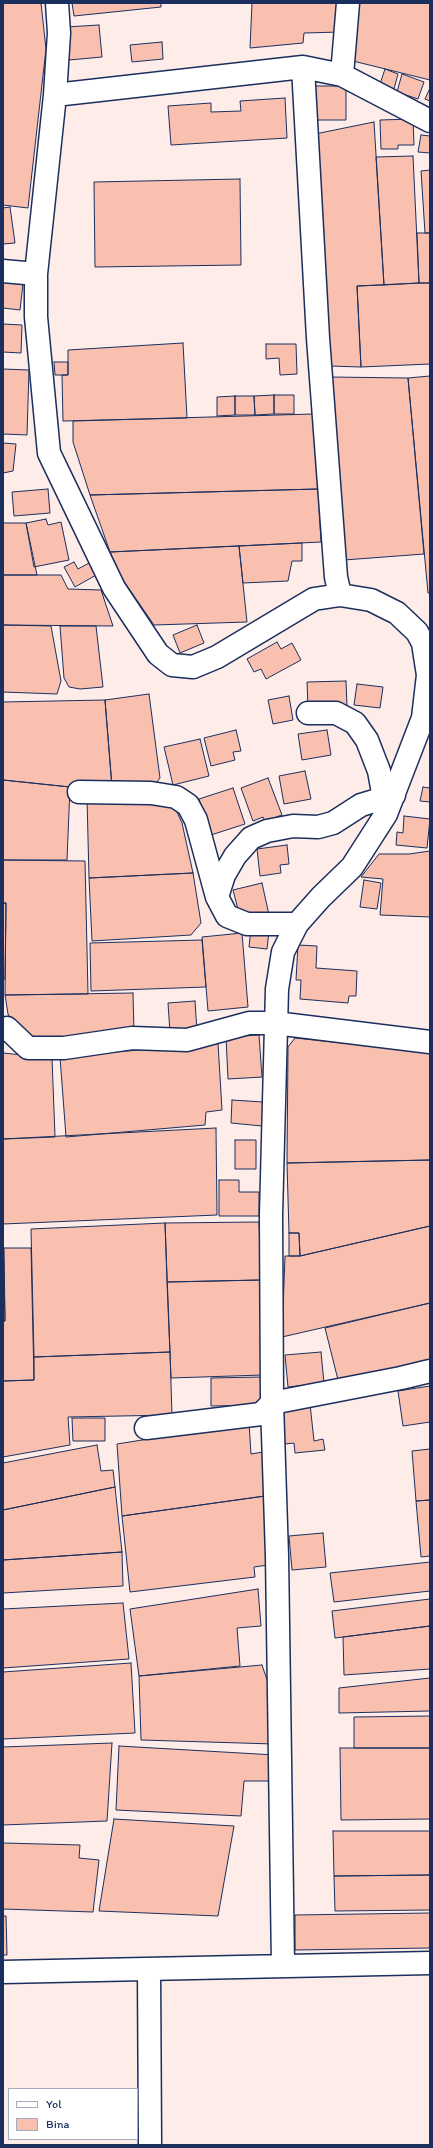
<!DOCTYPE html>
<style>
body{margin:0}
#map{position:relative;width:433px;height:2148px;overflow:hidden;background:#fdece7;font-family:Itim,sans-serif}
canvas{display:block}
.frame{position:absolute;inset:0;border:4px solid #1b2f5e;pointer-events:none}
.legend{position:absolute;left:8px;top:2088px;width:130px;height:52px;box-sizing:border-box;background:#fff;border:1px solid #a4acbf;margin:0;padding:5px 7px;list-style:none;font-size:12px;color:#1b2f5e}
.legend li{display:flex;align-items:center;gap:8px;height:20px}
.legend b{width:20px;border:1px solid #a4acbf}
</style>
<div id="map">
<canvas width="433" height="2148"></canvas>
<div class="frame"></div>
<ul class="legend">
<li><b style="height:5px;background:#fff"></b>Yol</li>
<li><b style="height:11px;background:#f9c0b0"></b>Bina</li>
</ul>
</div>
<script>
const g = document.querySelector('canvas').getContext('2d');
g.lineJoin = 'round';
function paint(path, color) { g.fillStyle = color; g.fill(path, 'evenodd'); }
const toPath = rows => new Path2D(rows.map(r => 'M' + r).join(''));
function stroke(path, color, width, dash) { g.strokeStyle = color; g.lineWidth = width; g.lineCap = dash ? 'butt' : 'round'; g.setLineDash(dash || []); g.stroke(path); }
const building = toPath([
 [3,3,41,3,46,49,28,208,3,205,3,3],
 [72,3,161,3,161,7,74,16,72,3],
 [252,3,342,3,341,32,304,33,303,43,250,48,252,3],
 [356,3,430,3,430,80,353,61,356,3],
 [99,25,102,57,69,60,66,27,99,25],
 [162,42,163,59,132,62,130,45,162,42],
 [385,69,398,74,394,89,380,84,385,69],
 [402,74,424,82,418,99,397,92,402,74],
 [313,86,346,86,346,120,313,120,313,86],
 [430,88,430,101,425,99,430,88],
 [285,98,287,138,171,145,168,106,211,103,211,112,241,111,240,101,285,98],
 [413,119,414,145,398,145,398,149,381,149,380,120,413,119],
 [374,122,384,285,357,286,361,367,330,366,315,134,374,122],
 [421,135,430,136,430,153,418,152,421,135],
 [413,156,419,283,384,285,376,157,413,156],
 [430,170,430,233,425,233,421,171,430,170],
 [240,179,241,265,95,267,94,182,240,179],
 [10,207,15,243,3,244,3,208,10,207],
 [417,233,430,233,430,283,419,283,417,233],
 [3,282,23,284,20,310,3,308,3,282],
 [419,283,430,283,430,364,361,367,357,286,419,283],
 [3,324,22,325,21,353,3,352,3,324],
 [183,343,187,418,63,421,62,375,68,375,68,350,183,343],
 [266,344,296,344,297,374,280,375,279,358,266,359,266,344],
 [54,362,68,362,68,375,55,375,54,362],
 [3,369,29,370,27,435,3,434,3,369],
 [430,376,430,593,428,593,408,378,430,376],
 [330,377,408,378,424,554,344,560,330,377],
 [274,395,294,395,294,414,274,414,274,395],
 [274,395,274,414,255,415,254,396,274,395],
 [235,396,254,396,255,415,235,415,235,396],
 [235,396,235,415,217,416,217,397,235,396],
 [313,414,318,489,90,495,73,442,73,421,313,414],
 [3,443,16,444,13,471,3,473,3,443],
 [48,489,50,513,14,516,12,492,48,489],
 [318,489,321,542,110,552,90,495,318,489],
 [46,519,48,525,61,522,69,560,34,567,26,523,46,519],
 [3,523,26,523,37,575,3,575,3,523],
 [302,543,302,561,292,561,288,581,243,583,239,546,302,543],
 [239,546,247,622,154,625,123,580,110,552,239,546],
 [74,562,78,569,91,562,98,574,75,587,64,567,74,562],
 [3,575,61,575,68,589,101,590,113,626,3,625,3,575],
 [3,625,51,626,61,681,57,694,3,692,3,625],
 [197,625,204,643,180,653,173,635,197,625],
 [60,626,96,626,103,687,80,689,69,687,64,678,60,626],
 [277,642,281,649,292,643,301,660,266,679,261,669,254,672,247,659,277,642],
 [346,681,347,706,308,707,307,682,346,681],
 [357,684,383,687,380,708,354,705,357,684],
 [149,694,160,778,151,789,112,787,105,700,149,694],
 [289,696,293,720,273,724,268,700,289,696],
 [105,700,112,787,70,787,3,780,3,702,105,700],
 [236,730,241,751,233,752,235,760,211,766,204,738,236,730],
 [327,730,331,755,302,760,298,734,327,730],
 [200,739,209,776,173,785,164,747,200,739],
 [305,771,311,799,284,804,279,776,305,771],
 [268,778,282,815,265,821,263,817,253,821,241,788,268,778],
 [3,780,70,787,67,860,3,860,3,780],
 [423,787,430,788,430,802,420,801,423,787],
 [233,788,245,824,211,835,199,799,233,788],
 [87,798,166,799,176,810,182,823,193,873,89,878,87,798],
 [404,816,430,819,427,848,396,845,397,832,403,833,404,816],
 [287,845,289,864,280,865,281,873,260,876,257,849,287,845],
 [430,851,430,917,380,915,383,879,361,877,379,854,409,854,430,851],
 [3,860,85,861,88,994,5,995,6,903,3,903,3,860],
 [193,873,201,923,191,935,92,941,89,878,193,873],
 [364,880,381,883,377,909,360,907,364,880],
 [262,883,269,915,240,917,233,890,262,883],
 [3,903,6,903,5,979,3,979,3,903],
 [251,929,269,931,267,949,249,947,251,929],
 [242,933,248,1007,208,1011,202,937,242,933],
 [202,940,206,987,91,991,90,943,202,940],
 [298,945,317,946,316,968,357,971,356,996,349,996,348,1003,300,999,301,980,296,980,298,945],
 [133,993,134,1033,36,1043,15,1028,8,1014,5,995,133,993],
 [195,1001,197,1031,170,1033,168,1003,195,1001],
 [259,1035,262,1077,228,1079,226,1037,259,1035],
 [295,1038,430,1052,430,1160,287,1163,288,1047,295,1038],
 [218,1043,222,1110,206,1112,205,1125,66,1137,60,1057,218,1043],
 [3,1053,52,1058,55,1137,3,1139,3,1053],
 [232,1100,263,1102,262,1126,231,1123,232,1100],
 [216,1128,217,1215,3,1224,3,1139,216,1128],
 [235,1140,256,1140,256,1169,235,1169,235,1140],
 [430,1160,430,1226,300,1256,299,1233,289,1233,287,1163,430,1160],
 [219,1180,239,1180,239,1192,259,1192,259,1216,219,1216,219,1180],
 [259,1222,261,1280,167,1282,165,1223,259,1222],
 [165,1223,170,1352,34,1357,31,1229,165,1223],
 [3,1224,5,1321,3,1321,3,1224],
 [430,1226,430,1303,282,1337,285,1256,300,1256,430,1226],
 [289,1233,299,1233,300,1256,289,1256,289,1233],
 [4,1248,31,1248,34,1380,3,1381,3,1321,5,1321,4,1248],
 [261,1280,263,1375,171,1378,167,1282,261,1280],
 [430,1303,430,1364,339,1384,325,1328,430,1303],
 [170,1352,172,1415,68,1417,70,1445,3,1457,3,1381,34,1380,34,1357,170,1352],
 [321,1352,324,1383,288,1387,285,1355,321,1352],
 [262,1377,262,1405,211,1406,211,1378,262,1377],
 [430,1386,430,1422,403,1426,398,1391,430,1386],
 [310,1404,314,1441,323,1439,325,1450,295,1453,294,1443,285,1444,281,1407,310,1404],
 [72,1418,105,1418,105,1441,73,1441,72,1418],
 [249,1423,251,1454,263,1452,265,1496,122,1516,117,1444,249,1423],
 [97,1445,101,1471,113,1470,115,1487,3,1510,3,1463,97,1445],
 [430,1449,430,1500,416,1501,412,1451,430,1449],
 [115,1487,122,1552,3,1560,3,1510,115,1487],
 [265,1496,268,1565,254,1567,255,1577,130,1592,122,1516,265,1496],
 [430,1500,430,1556,421,1557,416,1501,430,1500],
 [323,1533,326,1567,292,1570,289,1536,323,1533],
 [122,1552,123,1586,3,1593,3,1560,122,1552],
 [430,1562,430,1591,334,1602,330,1573,430,1562],
 [258,1589,261,1626,237,1628,240,1666,139,1676,130,1609,258,1589],
 [430,1599,430,1626,335,1638,332,1611,430,1599],
 [123,1603,129,1659,3,1668,3,1609,123,1603],
 [430,1626,430,1669,344,1675,343,1637,430,1626],
 [131,1663,135,1733,3,1739,3,1672,131,1663],
 [262,1665,275,1703,274,1744,141,1740,139,1676,262,1665],
 [430,1678,430,1711,339,1713,339,1688,430,1678],
 [430,1716,430,1748,354,1748,354,1717,430,1716],
 [112,1743,107,1821,3,1825,3,1747,112,1743],
 [119,1746,275,1755,273,1781,244,1781,241,1816,116,1810,119,1746],
 [340,1748,430,1748,430,1819,341,1820,340,1748],
 [114,1819,234,1826,218,1916,99,1911,114,1819],
 [333,1831,430,1831,430,1875,334,1876,333,1831],
 [3,1843,80,1845,79,1858,99,1860,93,1912,3,1909,3,1843],
 [430,1875,430,1910,335,1911,334,1876,430,1875],
 [430,1913,430,1948,295,1950,295,1915,430,1913],
 [3,1916,6,1916,7,1955,3,1955,3,1916]
]);
paint(building, '#f9c0b0');
stroke(building, '#1b2f5e', 1);
const minor = toPath([
 [57,3,59,33,55,95,36,274,36,317,49,453,114,588,158,654,172,665,193,667,217,657,314,599,340,595,371,600,397,613,417,632,423,643,428,675,423,718,386,814,352,867,321,897,297,924,283,952,277,989,271,1215,272,1403,277,1556,283,1965],
 [348,3,342,75,430,121],
 [303,67,318,338,336,577,340,595],
 [55,95,303,67,342,75],
 [3,271,36,274],
 [308,713,336,713,355,723,367,740,379,771,384,798],
 [79,792,151,793,176,797,188,805,196,820,217,897,227,916,247,924,297,924],
 [217,897,224,875,235,856,251,838,267,831,293,826,318,827,333,823,361,805,394,795],
 [7,1028,28,1048,64,1048,132,1038,187,1040,249,1023,275,1023,430,1042],
 [146,1428,261,1414,272,1403,401,1378,430,1371],
 [149,1969,150,2145],
 [3,1972,430,1963]
]);
stroke(minor, '#1b2f5e', 25);
stroke(minor, '#fff', 22);
</script>
